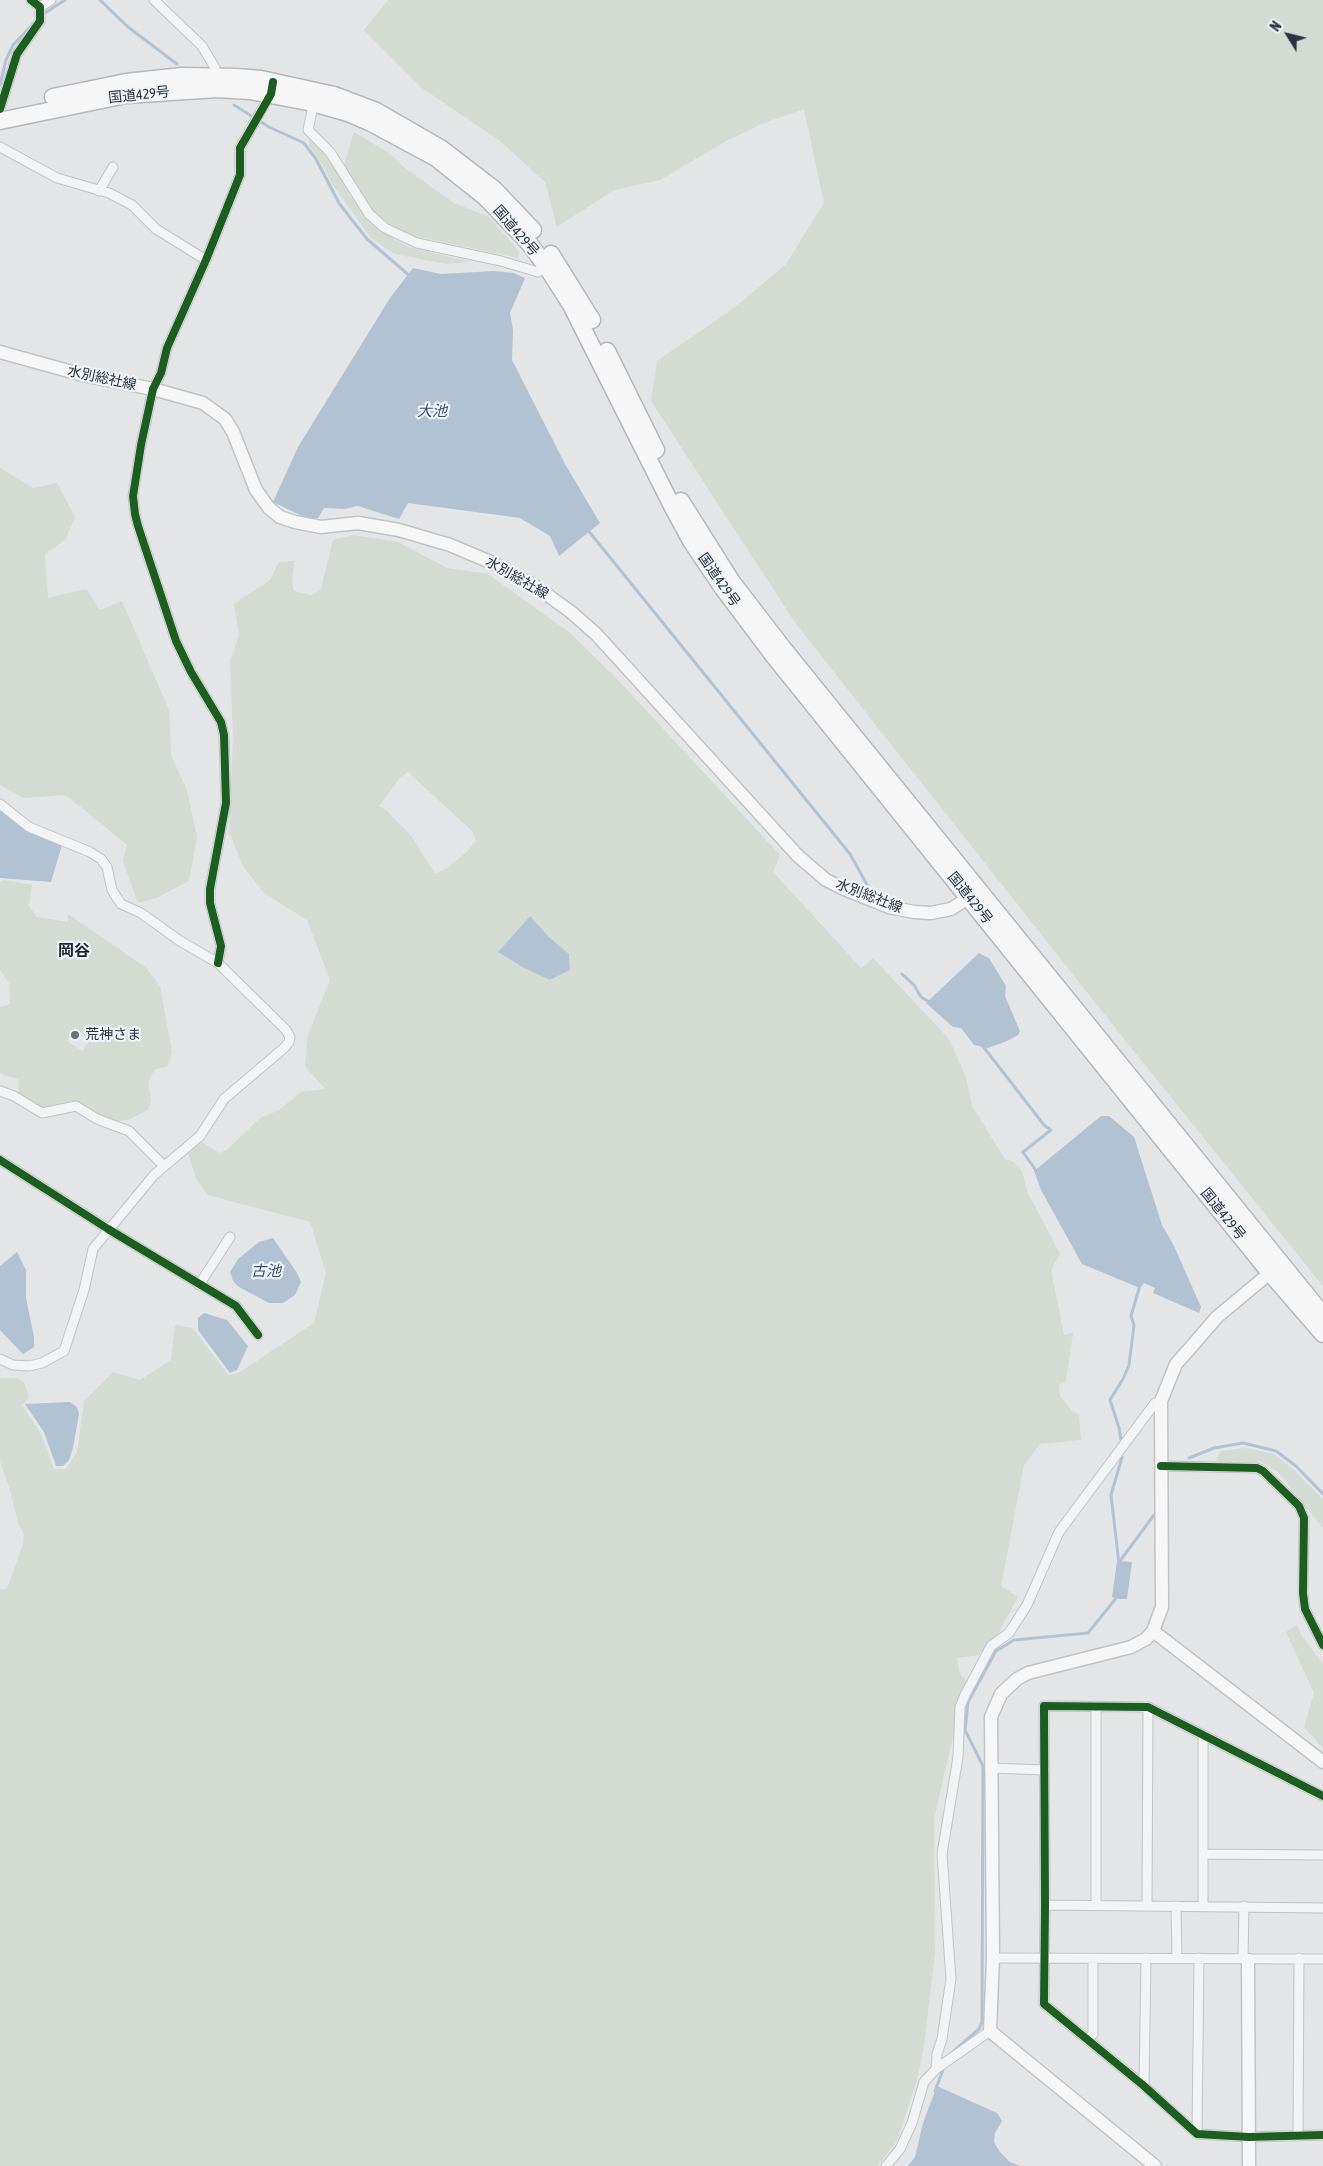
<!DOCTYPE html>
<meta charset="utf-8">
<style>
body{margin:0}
#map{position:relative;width:1323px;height:2166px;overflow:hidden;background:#e3e5e7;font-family:"Asap Condensed",sans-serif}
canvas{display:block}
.north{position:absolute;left:1263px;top:10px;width:50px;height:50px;-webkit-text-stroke:4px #f0f3f7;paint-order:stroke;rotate:306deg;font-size:14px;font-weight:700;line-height:20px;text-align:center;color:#293341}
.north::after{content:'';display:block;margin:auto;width:18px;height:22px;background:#293341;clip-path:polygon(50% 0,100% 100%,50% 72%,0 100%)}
</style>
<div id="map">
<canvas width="1323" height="2166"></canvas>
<div class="north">N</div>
</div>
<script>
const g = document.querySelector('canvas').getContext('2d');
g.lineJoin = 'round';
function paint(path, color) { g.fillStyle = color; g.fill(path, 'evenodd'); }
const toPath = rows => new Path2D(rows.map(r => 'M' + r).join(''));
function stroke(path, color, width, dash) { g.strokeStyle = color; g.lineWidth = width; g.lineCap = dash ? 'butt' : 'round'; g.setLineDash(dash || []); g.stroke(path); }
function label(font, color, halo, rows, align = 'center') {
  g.font = font + ' "Asap Condensed","Noto Sans JP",sans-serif'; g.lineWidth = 4.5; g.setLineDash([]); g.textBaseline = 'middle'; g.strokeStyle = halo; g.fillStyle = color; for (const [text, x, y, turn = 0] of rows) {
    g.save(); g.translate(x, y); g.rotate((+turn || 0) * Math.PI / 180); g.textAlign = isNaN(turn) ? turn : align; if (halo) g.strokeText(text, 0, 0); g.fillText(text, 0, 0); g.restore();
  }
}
paint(toPath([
 [388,0,1323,0,1323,1286,1120,1034,796,624,651,401,657,361,734,308,786,264,824,203,804,109,764,123,726,141,660,180,614,190,557,227,545,182,500,141,422,88,364,30],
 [354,132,389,153,406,169,454,203,489,217,519,251,518,258,410,235,389,225,372,210,344,164],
 [310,140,322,151,336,170,349,194,366,218,384,233,408,247,470,262,446,264,394,254,371,238,332,184,322,164,309,145],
 [0,468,33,488,57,483,75,517,65,540,45,554,48,598,86,589,100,610,122,601,169,710,171,755,187,790,197,837,189,881,156,898,138,903,123,861,127,845,66,795,24,798,0,785],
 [353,535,398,542,447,568,488,574,570,633,618,680,780,855,773,872,861,968,873,958,949,1039,966,1077,972,1106,1005,1159,1014,1162,1022,1171,1027,1191,1060,1254,1051,1270,1064,1335,1073,1333,1066,1381,1059,1385,1060,1396,1072,1411,1079,1415,1081,1440,1040,1444,1024,1465,1001,1586,1018,1597,999,1632,979,1655,957,1658,959,1672,966,1681,934,1819,935,1952,925,2038,918,2077,897,2141,877,2166,0,2166,0,1589,7,1589,23,1544,24,1534,18,1523,10,1490,0,1461,0,1378,17,1378,24,1383,29,1397,22,1405,41,1434,54,1469,66,1469,77,1452,84,1401,113,1372,140,1380,171,1360,175,1325,193,1328,228,1375,240,1372,314,1323,326,1273,310,1222,208,1195,197,1180,188,1154,201,1142,220,1153,227,1150,260,1118,279,1110,301,1092,325,1089,305,1066,308,1035,330,980,307,920,264,893,243,866,229,832,233,738,230,661,239,635,234,604,270,580,279,562,294,561,292,580,294,591,312,595,321,589,333,540],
 [408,772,472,831,476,840,468,851,446,869,435,874,412,837,387,811,379,806,399,779],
 [530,916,549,937,569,954,570,970,550,980,524,968,498,952],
 [3,880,32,885,29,906,37,917,68,922,68,914,145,967,160,986,172,1052,167,1067,155,1069,148,1082,151,1101,148,1110,128,1120,117,1121,101,1115,78,1101,44,1109,19,1094,18,1079,4,1075,0,1072,0,1007,10,1004,9,983,0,970,0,882],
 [75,1028,91,1040,82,1051,67,1041],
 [1245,1448,1274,1454,1293,1469,1323,1499,1323,1528,1277,1471,1260,1462,1218,1461,1217,1458,1221,1451],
 [1297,1625,1302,1636,1323,1664,1323,1748,1304,1727,1314,1693,1286,1632]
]), '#d4dbd3');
paint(toPath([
 [413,268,441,274,494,271,514,273,525,278,510,313,513,330,512,360,565,464,600,523,559,556,550,536,520,518,408,503,399,519,358,506,344,509,324,508,318,518,306,518,273,502,298,447,390,298],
 [0,810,30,833,62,845,51,882,0,878],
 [530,916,549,937,569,954,570,970,550,980,524,968,498,952],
 [979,953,989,958,1006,986,1005,996,1020,1031,1018,1035,1007,1041,988,1048,974,1045,961,1028,953,1027,926,1003],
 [1101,1116,1109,1116,1134,1137,1162,1225,1174,1246,1201,1307,1199,1313,1153,1293,1155,1288,1144,1283,1140,1288,1082,1264,1041,1190,1034,1171],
 [273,1238,297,1273,301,1282,295,1295,283,1303,269,1303,239,1287,233,1281,230,1272,238,1259,259,1242],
 [17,1252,26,1270,26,1298,34,1337,34,1347,23,1354,0,1330,0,1266],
 [204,1313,227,1320,248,1346,237,1370,230,1373,198,1330,198,1318],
 [70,1402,77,1407,79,1414,73,1448,69,1460,63,1466,56,1466,44,1432,25,1404],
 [1117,1561,1132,1562,1127,1599,1118,1599,1112,1597],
 [937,2086,997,2113,1002,2121,995,2133,994,2142,1000,2152,1010,2162,1020,2166,908,2166,915,2157,923,2123]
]), '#b1c3d2');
stroke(toPath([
 [100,0,128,27,177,64],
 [42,15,65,0],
 [0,85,6,60,13,45,36,21],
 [234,105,269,127,304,143,316,159,339,203,352,220,367,239,411,277],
 [587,529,850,854,870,890],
 [902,974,914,985,921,997,931,1003],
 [982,1045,1044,1125,1051,1130,1023,1152,1037,1172],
 [1121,1440,1119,1428,1110,1400,1123,1379,1129,1365,1134,1325,1131,1316,1140,1285],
 [1189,1458,1214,1448,1243,1443,1276,1451,1296,1466,1323,1494],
 [1120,1561,1154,1515],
 [1119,1564,1111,1495,1122,1457],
 [954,2051,979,2029,982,2022,983,1766,965,1730,968,1702,996,1651,1014,1640,1088,1633,1117,1597],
 [935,2091,943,2070]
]), '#b1c3d2', 3);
const street = toPath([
 [154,0,202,46,215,68,216,78],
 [40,7,51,0],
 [314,101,308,130,330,152,369,214,385,228,417,243,501,261,538,272,549,268],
 [0,109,17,54,40,21,40,7,31,0],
 [0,147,57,178,109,193,132,205,156,229,206,260],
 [99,191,113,167],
 [0,804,29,827,90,852,101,859,107,867,112,890,121,904,141,913,180,941,218,963,286,1030,290,1037,289,1042,284,1048,224,1099,200,1136,154,1175,93,1249,84,1290,64,1351,42,1363,29,1366,13,1365,0,1359],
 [218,963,221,946,210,903,210,889,226,803,224,735,221,722,191,672,176,641,138,526,135,514,133,496,141,445,153,389,161,373,167,348,206,260,240,175,240,148,271,93],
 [0,1091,14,1096,42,1113,76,1106,97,1119,129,1131,164,1166],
 [0,1160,108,1229,236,1306,258,1335],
 [199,1285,230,1237],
 [1161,1466,1257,1468,1263,1471,1299,1506,1304,1518,1303,1593,1305,1609,1323,1645],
 [1096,1706,1096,1905],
 [990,1768,1045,1770],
 [1323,1796,1148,1707,1044,1706,1045,1905,1044,2004,1144,2086,1197,2134,1249,2137,1323,2135],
 [1203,1854,1323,1855],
 [1045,1905,1323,1908],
 [1147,1906,1148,1707],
 [1176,1906,1177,1958],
 [1203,1906,1203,1735],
 [993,1958,1323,1959],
 [1243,1958,1244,1906],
 [1087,2040,1093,2034,1093,1959],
 [936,2069,937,2054,942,2039,951,1979,942,1854,958,1757,960,1707,965,1695,991,1646,1009,1633,1027,1605,1059,1532,1155,1403,1161,1401],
 [1144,2086,1146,1958],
 [1197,2134,1199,1958],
 [1298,2136,1299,1958],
 [886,2166,900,2149,912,2123,924,2082,936,2069,990,2031]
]);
const secondary = toPath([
 [0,352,83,375,153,389,203,403,225,419,233,432,256,490,269,508,280,517,295,522,321,527,358,523,399,530,450,545,495,564,535,586,571,612,596,634,798,856,826,880,844,889,889,907,914,912,931,913,951,909,976,893],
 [1153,1631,1323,1762],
 [1248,1960,1249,2166],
 [1155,2166,990,2031,993,1958,991,1717,1001,1694,1017,1679,1028,1673,1131,1647,1146,1639,1153,1631,1162,1607,1161,1401,1176,1364,1192,1346,1217,1317,1277,1267]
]);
const highway = toPath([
 [53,97,126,82,182,76,236,77,261,79,334,95,376,111,442,149,494,189,533,230],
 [0,121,126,95,217,89,250,91,313,103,348,113,371,123,436,158,485,197,529,243,548,269,571,305,671,504,691,541,722,587,773,655,1270,1273,1323,1334],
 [551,254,592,320],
 [607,351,656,450],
 [681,501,732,582,782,647,1323,1315]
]);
stroke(street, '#c1c3c5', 11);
stroke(secondary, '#c1c3c5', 15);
stroke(highway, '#b5b8bc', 19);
stroke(street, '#f2f3f4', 9);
stroke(secondary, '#f6f6f7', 12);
stroke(highway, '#f6f6f7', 16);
stroke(toPath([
 [0,109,17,54,40,21,40,7,31,0],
 [218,963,221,946,210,903,210,889,226,803,224,735,221,722,191,672,176,641,138,526,135,514,133,496,141,445,153,389,161,373,167,348,206,260,240,175,240,148,271,94,273,82],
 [0,1160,108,1229,236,1306,258,1335],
 [1161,1466,1257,1468,1263,1471,1299,1506,1304,1518,1303,1593,1305,1609,1323,1645],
 [1323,1796,1148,1707,1044,1706,1045,1905,1044,2004,1144,2086,1197,2134,1249,2137,1323,2135]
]), '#1b5e20', 8);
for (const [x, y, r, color] of [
 [75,1035,5,"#6a717b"]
]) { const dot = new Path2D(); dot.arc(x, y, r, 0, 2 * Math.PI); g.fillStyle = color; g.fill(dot); stroke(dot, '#f0f3f7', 2); }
label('14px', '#293341', '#f0f3f7', [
 ["国道429号",139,95,-6],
 ["国道429号",516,231,49],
 ["水別総社線",102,378,12],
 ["水別総社線",517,578,30],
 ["国道429号",719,580,55],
 ["水別総社線",869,896,21],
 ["国道429号",970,898,51],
 ["国道429号",1223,1214,51]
]);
label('14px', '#293341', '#f0f3f7', [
 ["荒神さま",85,1035]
], 'left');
label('italic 15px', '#345474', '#f0f3f7', [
 ["大池",432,411],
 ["古池",266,1271]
]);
label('bold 16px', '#1b2432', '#f0f3f7', [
 ["岡谷",74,951]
]);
</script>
